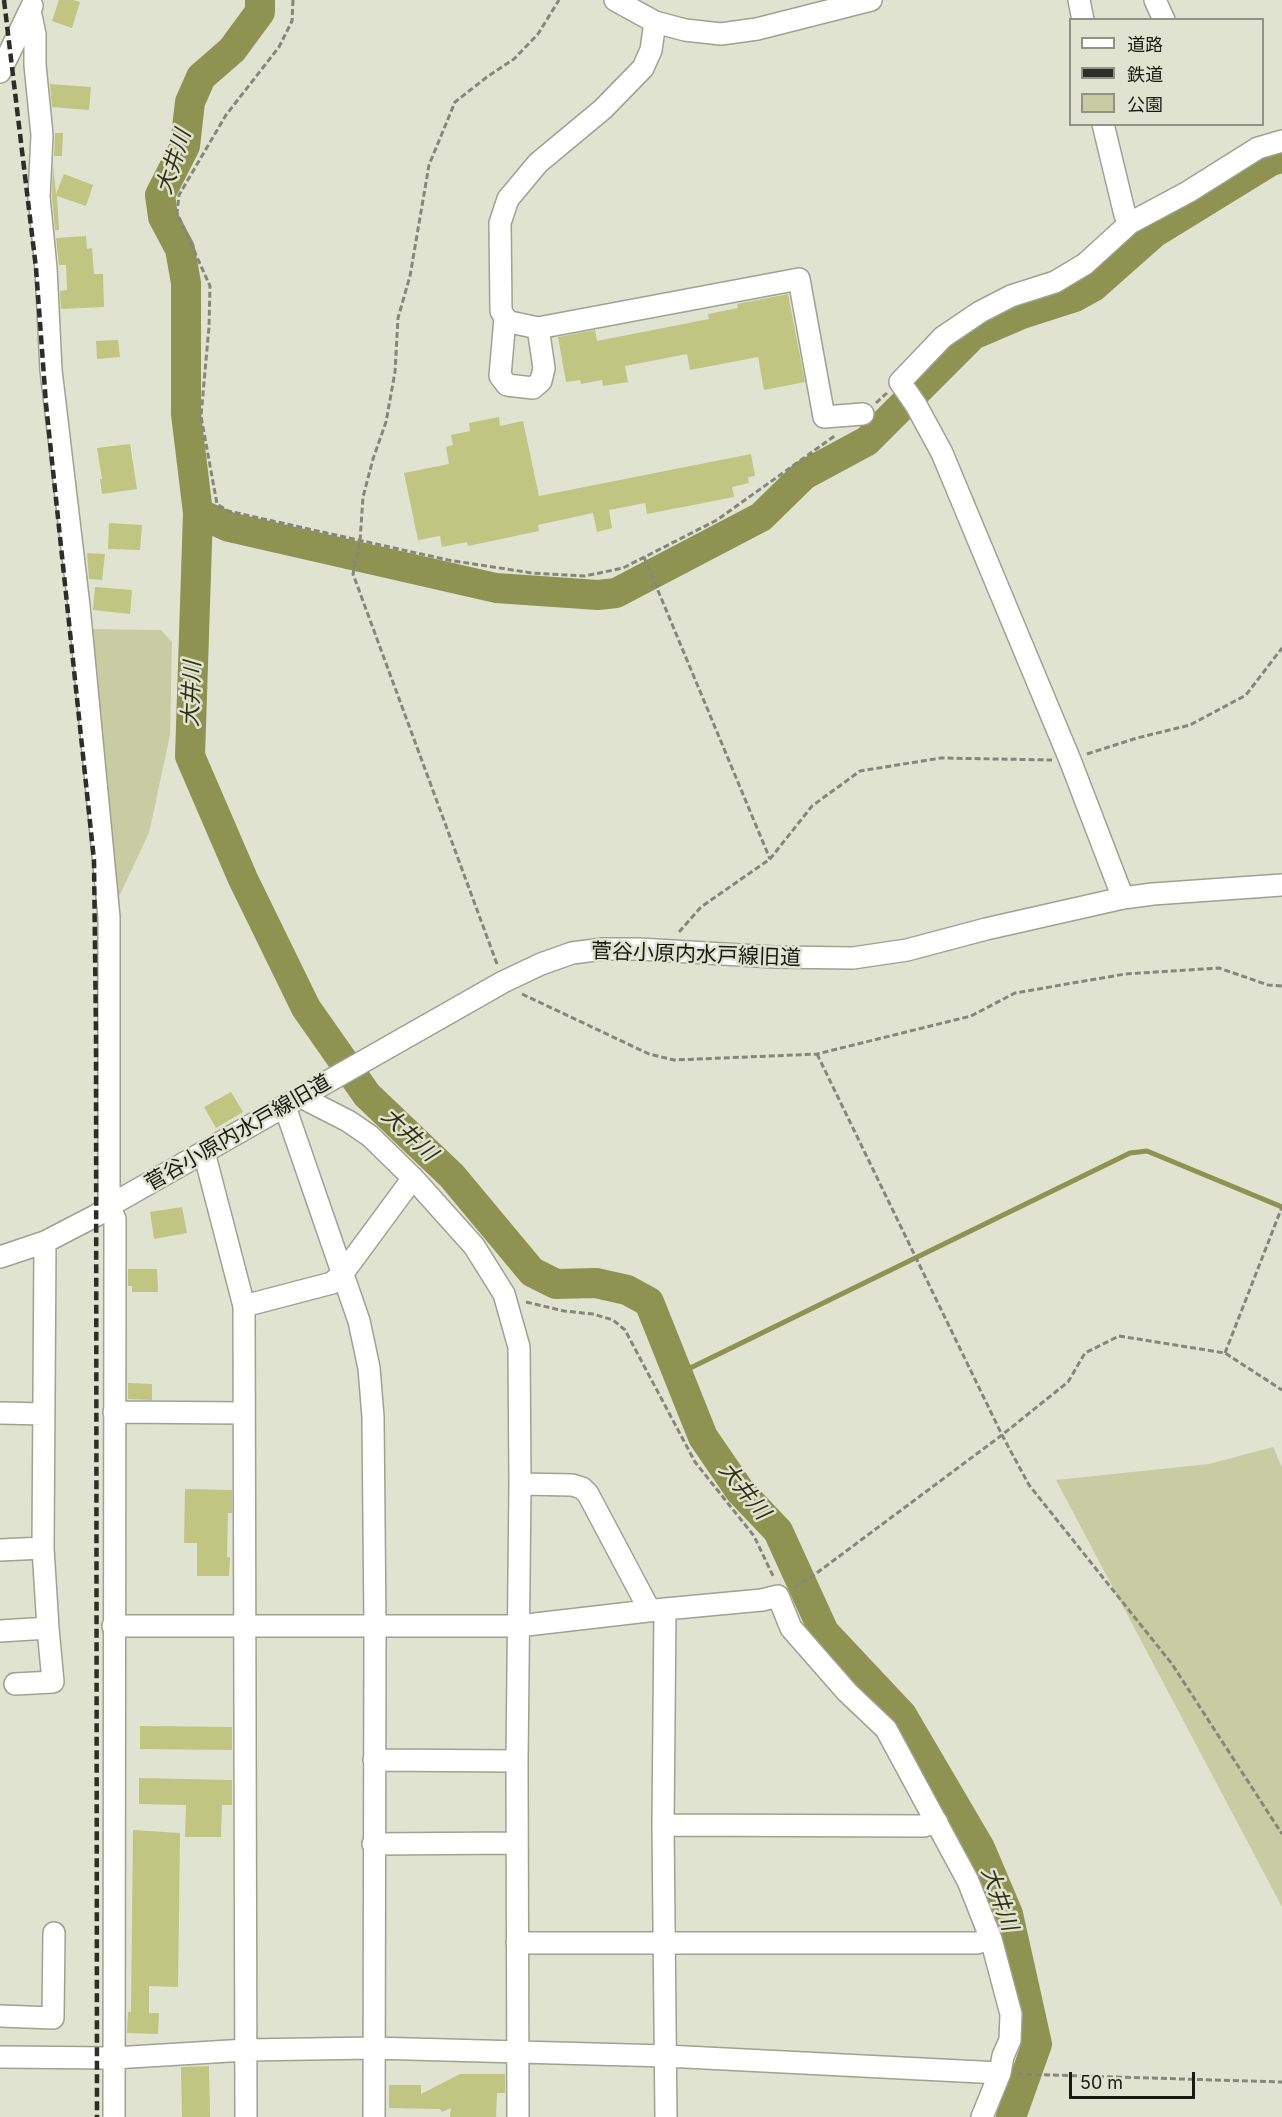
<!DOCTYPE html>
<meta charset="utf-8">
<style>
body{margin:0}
#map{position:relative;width:1282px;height:2117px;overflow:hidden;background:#e1e3d1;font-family:Inter,"Noto Sans JP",sans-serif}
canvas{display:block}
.legend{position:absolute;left:1069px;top:18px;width:195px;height:108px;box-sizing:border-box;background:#e1e3d1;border:2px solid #919285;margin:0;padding:8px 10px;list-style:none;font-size:18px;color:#181913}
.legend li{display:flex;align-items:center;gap:12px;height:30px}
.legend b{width:30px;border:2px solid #919285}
.scale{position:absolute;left:1069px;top:2072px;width:126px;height:27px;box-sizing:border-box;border:3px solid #181913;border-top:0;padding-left:8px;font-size:18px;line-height:21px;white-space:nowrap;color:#181913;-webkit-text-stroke:4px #e1e3d1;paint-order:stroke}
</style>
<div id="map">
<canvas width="1282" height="2117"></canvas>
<ul class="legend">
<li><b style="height:8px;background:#fff"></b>道路</li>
<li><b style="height:8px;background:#2d2e27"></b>鉄道</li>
<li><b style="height:16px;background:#c8cca3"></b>公園</li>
</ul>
<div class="scale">50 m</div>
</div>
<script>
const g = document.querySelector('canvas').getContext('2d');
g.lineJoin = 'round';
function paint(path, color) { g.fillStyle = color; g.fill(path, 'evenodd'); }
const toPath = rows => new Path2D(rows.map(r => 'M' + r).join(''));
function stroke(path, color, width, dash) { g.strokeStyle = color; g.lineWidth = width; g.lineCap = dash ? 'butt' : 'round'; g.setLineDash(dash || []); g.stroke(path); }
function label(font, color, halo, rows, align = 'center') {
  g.font = font + ' Inter,"Noto Sans JP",sans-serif'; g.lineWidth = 5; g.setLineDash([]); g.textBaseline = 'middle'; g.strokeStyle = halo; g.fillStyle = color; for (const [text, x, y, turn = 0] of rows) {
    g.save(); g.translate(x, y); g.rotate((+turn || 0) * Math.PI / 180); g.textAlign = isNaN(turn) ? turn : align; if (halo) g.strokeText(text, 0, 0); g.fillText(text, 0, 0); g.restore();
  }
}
paint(toPath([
 [88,629,161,630,172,642,170,735,149,833,115,905],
 [1273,1447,1282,1467,1282,1907,1056,1480,1209,1464]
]), '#c8cca3');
stroke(toPath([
 [678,1374,1130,1153,1147,1151,1282,1207]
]), '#8f9352', 5);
stroke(toPath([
 [260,0,260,12,232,50,201,77,190,102,185,146,160,195,163,217,180,249,186,283,186,414,198,513,190,756,243,879,306,1008,367,1095,452,1176,532,1272,556,1284,596,1283,627,1290,649,1302,703,1437,740,1491,778,1531,824,1632,902,1715,980,1848,1008,1914,1037,2044,1011,2117],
 [198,513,229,527,496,588,598,595,616,593,761,517,804,475,867,441,973,335,1022,314,1075,297,1093,287,1154,233,1271,161,1282,158]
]), '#8f9352', 30);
paint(toPath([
 [59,0,73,0,80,2,72,28,52,21],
 [50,84,91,87,89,110,52,107],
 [55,133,63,133,62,156,54,156],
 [53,163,56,194,64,174,93,185,86,206,57,196,59,230,55,230,52,197],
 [86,236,87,249,92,248,94,274,103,274,104,307,61,309,60,291,67,290,66,265,59,265,56,238],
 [788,294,805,382,764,390,758,357,690,370,687,354,625,366,628,382,603,386,602,380,581,384,580,380,566,382,558,337,595,330,597,341,709,319,708,314,738,308,737,304],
 [118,340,120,357,97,359,96,341],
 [499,417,500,426,523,421,539,496,751,454,755,476,748,477,749,483,732,487,734,497,647,514,645,503,609,510,612,528,597,532,593,513,538,525,539,531,468,546,467,542,442,547,440,536,418,540,404,473,449,464,446,447,453,445,451,435,470,431,469,423],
 [130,444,137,489,102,494,100,479,102,479,97,448],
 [109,523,142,525,140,550,108,549],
 [87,553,105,554,102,580,89,579],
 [95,587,132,590,130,614,93,610],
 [231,1092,243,1112,216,1128,204,1107],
 [182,1207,187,1233,154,1239,150,1212],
 [128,1269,157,1269,158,1292,132,1292,132,1286,128,1286],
 [128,1383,152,1384,152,1400,128,1399],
 [185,1489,232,1490,232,1513,228,1513,227,1557,230,1557,229,1576,197,1576,197,1543,184,1543],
 [140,1726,232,1727,232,1750,140,1749],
 [139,1778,232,1780,232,1805,222,1805,221,1837,185,1837,186,1805,139,1804],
 [133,1830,180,1833,178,1987,149,1986,149,2013,159,2013,158,2034,127,2033,128,2012,131,2012],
 [209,2066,210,2117,182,2117,181,2067],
 [460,2074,505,2074,505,2093,497,2093,496,2117,450,2117,451,2108,442,2112,440,2109,389,2108,389,2085,421,2085,421,2094]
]), '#c0c582');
const minor = toPath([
 [615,0,655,22,685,30,721,34,757,29,871,0],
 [1079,0,1083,20],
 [1155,0,1164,20],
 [30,11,35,34,35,65,42,135,39,197,46,268,51,370,79,606,109,917,109,1206,115,1219,114,2117],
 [655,22,651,50,643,68,603,109,538,163,508,199,500,223,501,311,505,318,510,322,538,328,799,279,824,417,863,414],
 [0,72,32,6],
 [1103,124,1125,215,1130,223],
 [505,318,500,376,507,385,533,388,541,381,544,368,538,328],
 [1123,898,1070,760,942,453,916,405,900,382,943,337,980,312,1011,296,1055,282,1085,264,1130,223,1188,192,1258,148,1282,141],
 [301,1097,348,1121,370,1136,413,1178,474,1246,504,1294,519,1347,520,1484,517,1761,518,2117],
 [285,1107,359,1321,369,1368,373,1417,375,1627,374,2117],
 [204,1152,244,1306,246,2117],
 [0,1257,45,1242,97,1215,109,1206,503,982,541,964,572,953,603,949,639,949,774,957,853,958,907,950,986,929,1123,898,1153,894,1282,885],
 [244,1306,332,1283,343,1273,413,1178],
 [114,1412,244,1413],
 [0,1413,44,1414],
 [520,1484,572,1485,582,1488,588,1494,650,1611],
 [0,1550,43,1548],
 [665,1609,663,1825,666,2117],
 [113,1626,518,1626,665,1609,762,1600,778,1596,791,1628,847,1692,886,1729,968,1881,991,1939,1011,2014,1010,2040,1003,2056,1000,2073,982,2117],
 [0,1631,48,1628,43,1548,45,1242],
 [15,1684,53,1682,48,1628],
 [374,1760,517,1761],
 [663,1825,924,1826,937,1822],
 [373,1844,517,1843],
 [517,1943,977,1943,991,1939],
 [0,2016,53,2018,54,1933],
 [0,2057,114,2058,246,2050,373,2048,666,2056,1000,2073]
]);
stroke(minor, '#9fa191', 24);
stroke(toPath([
 [293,0,292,21,279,47,226,115,179,195,177,213,210,286,209,327,201,416,217,504,228,511,448,560,532,573,585,576,623,568,717,520,836,435],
 [876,403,887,393],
 [644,557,770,859],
 [1087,754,1137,738,1190,725,1246,695,1282,648],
 [679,932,701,907,770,859,812,806,860,771,941,758,1052,760],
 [497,964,353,574,360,541,363,497,373,459,386,422,395,372,398,318,410,276,429,165,455,102,487,77,514,59,538,34,559,0],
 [522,994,649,1054,674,1060,817,1054,971,1016,1015,993,1125,974,1219,968,1268,985,1282,986],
 [817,1054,1002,1435,1029,1485,1172,1664,1282,1834],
 [526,1302,564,1311,593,1314,613,1320,625,1330,695,1462,754,1536,774,1578],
 [1225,1353,1282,1207],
 [794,1587,814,1575,1002,1435,1068,1382,1085,1353,1119,1336,1225,1353,1282,1390],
 [1017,2074,1282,2082]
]), '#86877b', 3, [6, 3]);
stroke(minor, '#fff', 21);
stroke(toPath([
 [4,0,36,268,46,404,94,860,96,1036,97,2117]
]), '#2d2e27', 4.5, [9, 4.5]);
label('21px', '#181913', '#e1e3d1', [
 ["菅谷小原内水戸線旧道",696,955,2],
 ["菅谷小原内水戸線旧道",238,1133,-30]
]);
label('italic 22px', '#2f3113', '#e1e3d1', [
 ["大井川",174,162,-72],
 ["大井川",192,694,-88],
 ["大井川",409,1135,43],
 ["大井川",744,1491,51],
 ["大井川",999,1899,70]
]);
</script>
